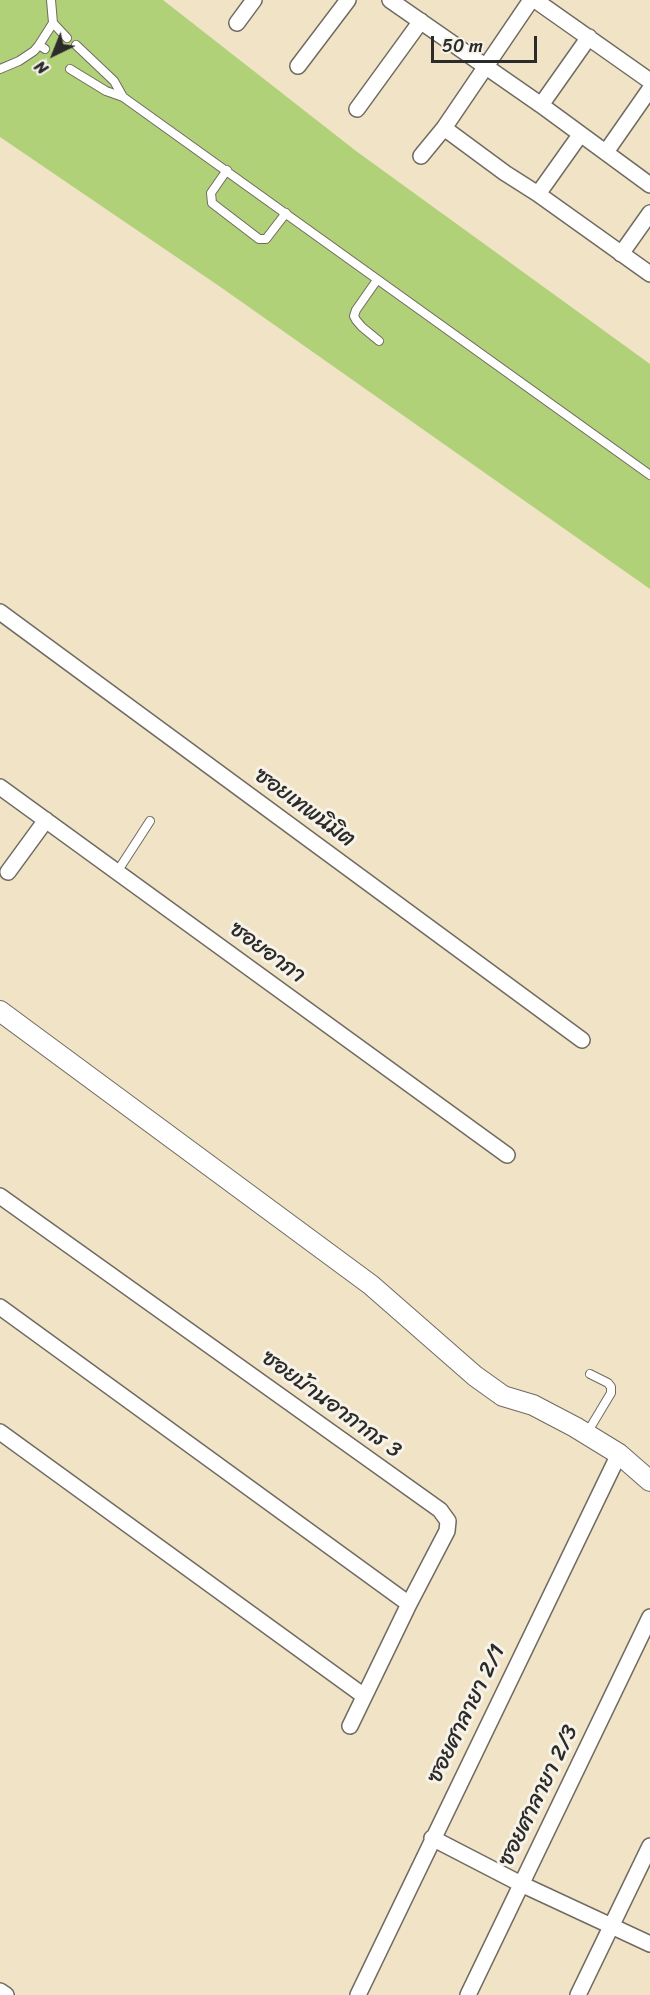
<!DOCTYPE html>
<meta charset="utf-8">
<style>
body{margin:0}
#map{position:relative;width:650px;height:1995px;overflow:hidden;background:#f0e3c6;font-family:Sriracha,sans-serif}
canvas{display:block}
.north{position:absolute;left:24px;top:24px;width:60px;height:60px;-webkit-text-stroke:4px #f7f3e8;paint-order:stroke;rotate:223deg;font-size:16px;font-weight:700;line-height:24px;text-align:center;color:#2b2b2b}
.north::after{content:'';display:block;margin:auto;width:21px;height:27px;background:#2b2b2b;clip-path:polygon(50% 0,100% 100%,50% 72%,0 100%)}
.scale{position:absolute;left:431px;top:36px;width:106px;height:27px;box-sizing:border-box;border:3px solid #2b2b2b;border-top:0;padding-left:8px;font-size:18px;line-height:21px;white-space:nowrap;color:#2b2b2b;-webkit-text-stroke:4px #f7f3e8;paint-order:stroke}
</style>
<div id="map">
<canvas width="650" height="1995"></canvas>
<div class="north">N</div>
<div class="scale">50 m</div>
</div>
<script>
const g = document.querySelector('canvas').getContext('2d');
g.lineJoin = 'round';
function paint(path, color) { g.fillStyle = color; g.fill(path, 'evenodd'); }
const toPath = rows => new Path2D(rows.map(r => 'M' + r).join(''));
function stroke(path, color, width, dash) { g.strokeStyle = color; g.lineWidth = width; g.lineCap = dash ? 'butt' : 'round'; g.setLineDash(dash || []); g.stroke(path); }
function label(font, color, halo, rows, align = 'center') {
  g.font = font + ' Sriracha,"Playpen Sans Thai",sans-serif'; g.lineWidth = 6; g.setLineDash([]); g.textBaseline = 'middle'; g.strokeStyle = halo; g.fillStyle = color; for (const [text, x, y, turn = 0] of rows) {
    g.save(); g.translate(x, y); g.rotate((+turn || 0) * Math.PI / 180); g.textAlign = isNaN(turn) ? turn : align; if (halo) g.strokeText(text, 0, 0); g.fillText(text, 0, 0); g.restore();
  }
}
paint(toPath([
 [0,0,163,0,356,151,650,364,650,589,219,286,0,137]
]), '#b1d179');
const service = toPath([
 [51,0,53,23,67,38],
 [39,45,53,23],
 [76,45,114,81,123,97],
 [0,69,19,61,34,51,39,45,45,49],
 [70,69,106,91,123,97,650,475],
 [227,170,211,193,212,203,259,239,266,239,286,213],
 [377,280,356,310,354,316,356,320,362,327,379,341],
 [117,872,150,821],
 [587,1433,611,1393,611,1387,608,1383,590,1374]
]);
const minor = toPath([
 [390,0,541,105,650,185],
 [535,0,650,81],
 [237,23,254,0],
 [298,66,348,0],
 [541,105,589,37],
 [357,109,421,21],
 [444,128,505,173,538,194,650,274],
 [606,152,650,89],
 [421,156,444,128,531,0],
 [538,194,580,135],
 [621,254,650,213],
 [0,612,582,1040],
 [0,787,507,1155],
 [8,872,46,820],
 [0,1196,440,1510,448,1521,447,1531,409,1604,350,1726],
 [0,1307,409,1604],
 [0,1432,364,1696],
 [432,1838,521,1884,650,1944],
 [0,1991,6,1995],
 [358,1995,619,1454],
 [468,1995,650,1617],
 [578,1995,650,1846]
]);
const tertiary = toPath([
 [0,1011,371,1285,475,1376,503,1396,533,1405,575,1427,619,1454,650,1481]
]);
stroke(service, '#706b61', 10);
stroke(minor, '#706b61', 18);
stroke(tertiary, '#706b61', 22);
stroke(service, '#fff', 8);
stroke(minor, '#fff', 15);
stroke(tertiary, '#fff', 20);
label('22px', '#2b2b2b', '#f7f3e8', [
 ["ซอยเทพนิมิต",304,808,36],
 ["ซอยอาภา",267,953,36],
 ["ซอยบ้านอาภากร 3",331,1405,36],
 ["ซอยศาลายา 2/1",467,1714,-64],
 ["ซอยศาลายา 2/3",539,1796,-64]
]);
</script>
